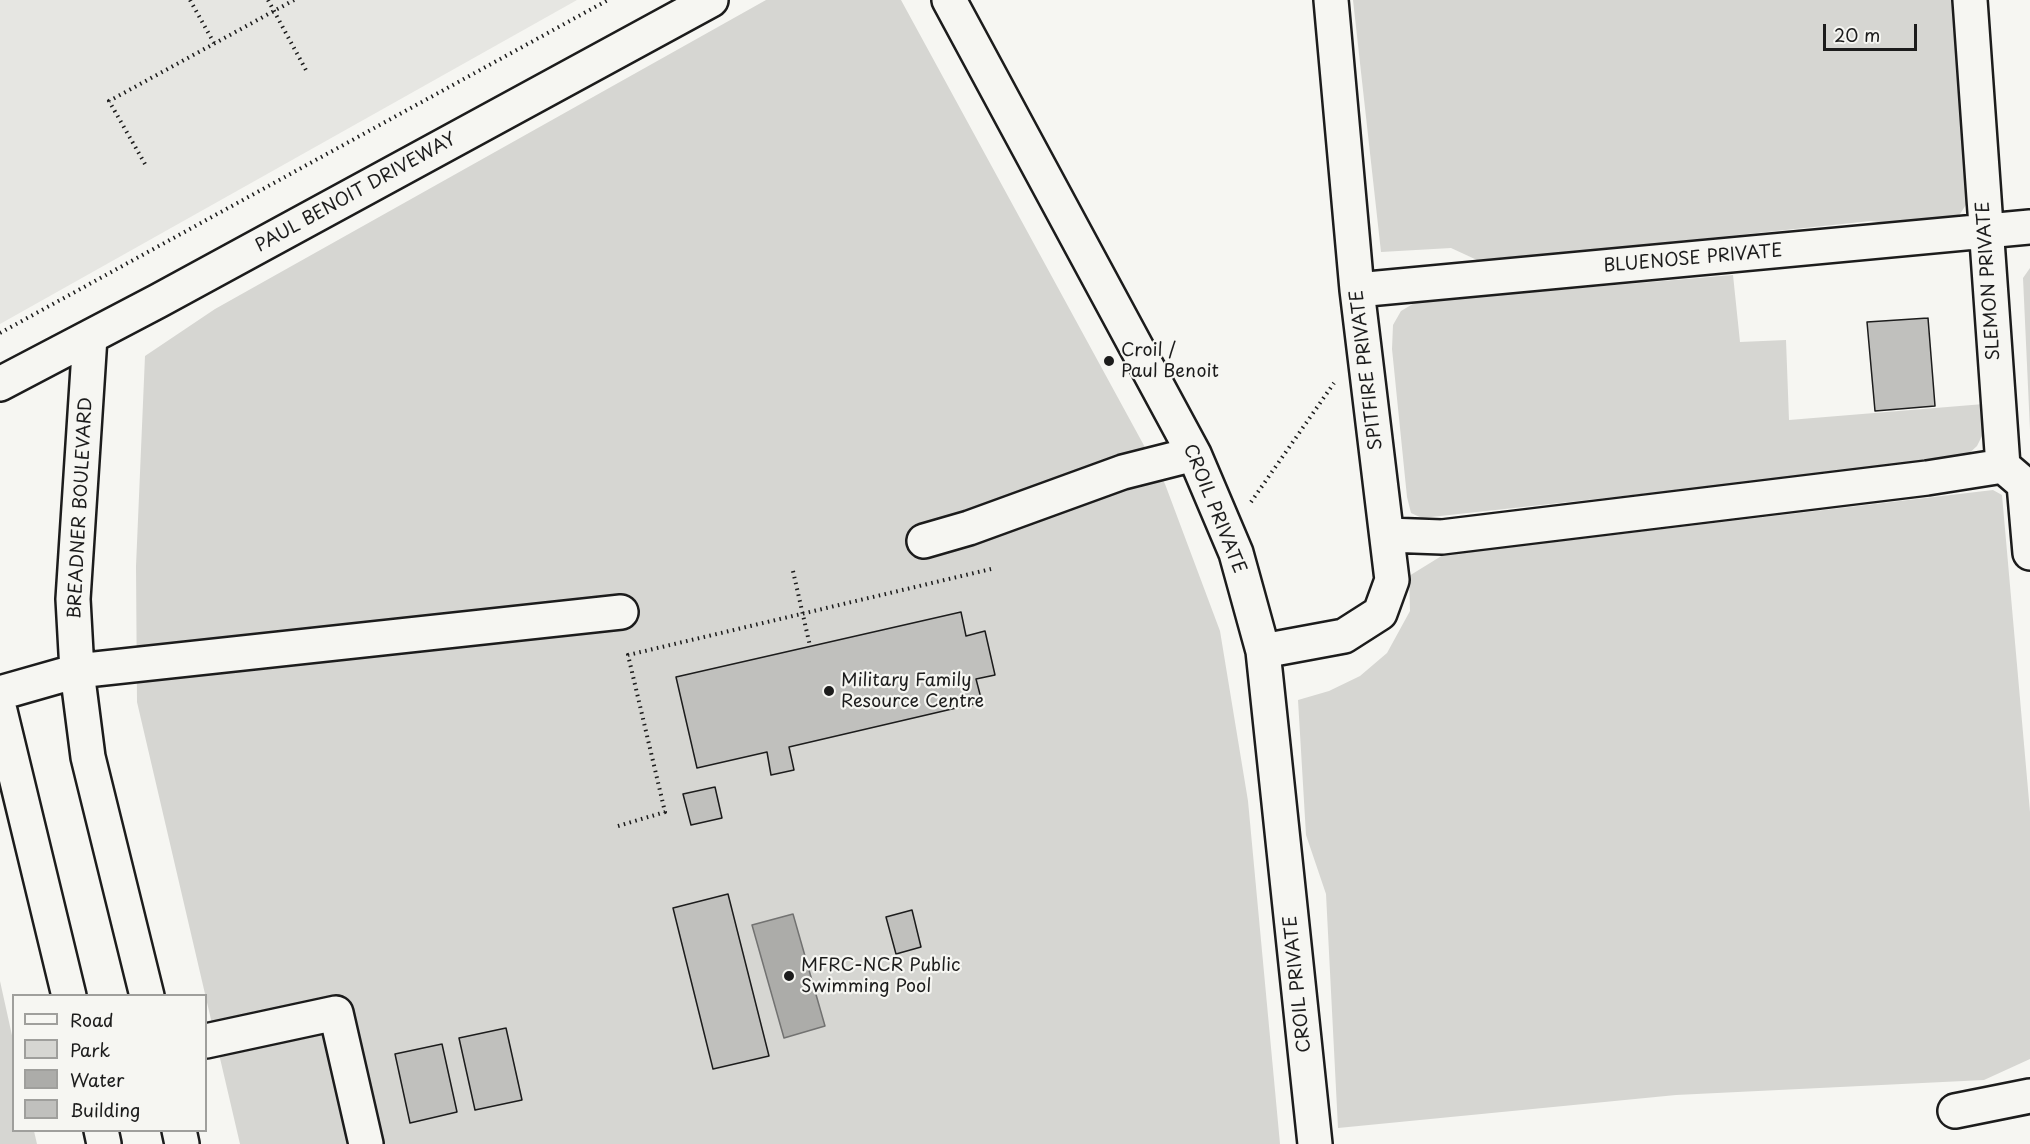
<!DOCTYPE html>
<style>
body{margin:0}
#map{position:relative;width:2030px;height:1144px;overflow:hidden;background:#f6f6f2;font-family:"Playpen Sans",sans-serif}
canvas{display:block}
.legend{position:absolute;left:12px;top:994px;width:195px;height:138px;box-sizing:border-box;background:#f6f6f2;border:2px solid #9f9f9c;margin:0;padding:8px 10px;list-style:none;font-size:18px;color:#1c1c1c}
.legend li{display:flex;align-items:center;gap:12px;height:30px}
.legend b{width:30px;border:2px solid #9f9f9c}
.scale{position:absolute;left:1823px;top:24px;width:94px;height:27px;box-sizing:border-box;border:3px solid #1c1c1c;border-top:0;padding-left:8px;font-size:18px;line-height:21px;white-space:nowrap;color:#1c1c1c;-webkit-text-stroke:4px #f6f6f2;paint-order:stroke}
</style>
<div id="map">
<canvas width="2030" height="1144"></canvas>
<ul class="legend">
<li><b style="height:8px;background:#f6f6f2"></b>Road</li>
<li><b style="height:16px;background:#d6d6d2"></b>Park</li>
<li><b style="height:16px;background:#acaca9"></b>Water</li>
<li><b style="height:16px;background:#c0c0bd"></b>Building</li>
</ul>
<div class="scale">20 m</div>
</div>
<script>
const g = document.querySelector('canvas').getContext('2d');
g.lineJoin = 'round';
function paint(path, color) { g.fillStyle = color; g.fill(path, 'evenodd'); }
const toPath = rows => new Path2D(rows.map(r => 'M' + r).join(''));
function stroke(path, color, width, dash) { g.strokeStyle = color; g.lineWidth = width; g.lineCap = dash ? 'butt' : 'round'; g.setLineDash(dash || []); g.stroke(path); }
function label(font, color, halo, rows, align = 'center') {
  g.font = font + ' "Playpen Sans",sans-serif'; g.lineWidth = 4.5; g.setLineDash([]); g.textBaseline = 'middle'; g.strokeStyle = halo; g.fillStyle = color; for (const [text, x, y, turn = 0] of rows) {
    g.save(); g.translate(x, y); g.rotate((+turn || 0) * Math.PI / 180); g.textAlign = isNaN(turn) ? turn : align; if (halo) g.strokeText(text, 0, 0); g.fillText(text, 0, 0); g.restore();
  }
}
paint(toPath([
 [0,0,577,0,0,324]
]), '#e6e6e2');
paint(toPath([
 [766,0,901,0,1165,484,1220,631,1248,801,1280,1144,240,1144,137,702,136,566,145,356,215,309],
 [1353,0,1953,0,1969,200,1960,214,1947,221,1899,225,1871,221,1623,247,1477,260,1451,248,1381,252],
 [2030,268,2030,430,2023,278],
 [1733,275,1740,342,1786,340,1789,420,1984,404,1985,430,1977,446,1963,459,1422,518,1411,513,1407,497,1392,349,1393,325,1401,311,1416,302],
 [1993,490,2002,495,2030,812,2030,1059,1984,1080,1676,1095,1338,1128,1326,894,1306,835,1298,700,1329,691,1360,676,1387,653,1410,611,1409,576,1443,555],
 [0,981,13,1040,14,1130,34,1131,37,1144,0,1144]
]), '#d6d6d2');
const water = toPath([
 [793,914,825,1026,784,1038,752,925,793,914]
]);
paint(water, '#acaca9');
stroke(water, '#727271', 1.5);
const building = toPath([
 [1928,318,1935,406,1875,411,1867,322,1928,318],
 [961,612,966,636,985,631,995,675,976,679,982,702,789,747,794,770,771,775,767,752,697,768,676,677,961,612],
 [715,787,722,818,691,825,683,794,715,787],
 [728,894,769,1056,713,1069,673,908,728,894],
 [912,910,921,947,896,954,886,917,912,910],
 [506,1028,522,1100,475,1110,459,1038,506,1028],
 [442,1044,457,1112,410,1123,395,1054,442,1044]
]);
paint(building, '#c0c0bd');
stroke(building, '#1c1c1c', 1.5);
const minor = toPath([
 [949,0,1194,454,1236,553,1263,651,1315,1144],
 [1970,0,2003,466,2024,484,2030,553],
 [1357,290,2030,227],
 [90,337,73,599,77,671,88,757,147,996],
 [0,384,158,301,711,0],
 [1387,535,1442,537,1927,478,2003,466],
 [924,541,969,528,1123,472,1194,454],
 [1263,651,1344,636,1380,613,1392,580,1357,290,1331,0],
 [0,693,77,671,621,612],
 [0,711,69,996],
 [206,1041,336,1013,366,1144],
 [1955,1111,2030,1096],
 [101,1130,104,1144],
 [179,1130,182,1144]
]);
stroke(minor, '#1c1c1c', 38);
stroke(toPath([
 [190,0,214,43],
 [268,0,307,72],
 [145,164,109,101,294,0],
 [0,333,608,0],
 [1251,502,1334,383],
 [793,571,810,646],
 [618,826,665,812,628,655,991,569]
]), '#1c1c1c', 4, [1.5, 4.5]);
stroke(minor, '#f6f6f2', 33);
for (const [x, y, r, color] of [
 [1109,361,6,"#1c1c1c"],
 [829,691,6,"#1c1c1c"],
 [789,976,6,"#1c1c1c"]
]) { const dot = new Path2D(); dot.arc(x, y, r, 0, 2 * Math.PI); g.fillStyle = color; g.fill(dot); stroke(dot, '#f6f6f2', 2); }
label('18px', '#1c1c1c', '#f6f6f2', [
 ["PAUL BENOIT DRIVEWAY",356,193,-29],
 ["BLUENOSE PRIVATE",1693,259,-5],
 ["SLEMON PRIVATE",1989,281,-94],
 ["SPITFIRE PRIVATE",1367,370,-97],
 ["BREADNER BOULEVARD",81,508,-87],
 ["CROIL PRIVATE",1214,509,68],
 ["CROIL PRIVATE",1298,984,-96]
]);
label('18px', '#1c1c1c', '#f6f6f2', [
 ["Croil /",1121,351],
 ["Paul Benoit",1121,372],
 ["Military Family",841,681],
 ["Resource Centre",841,702],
 ["MFRC-NCR Public",801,966],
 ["Swimming Pool",801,987]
], 'left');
</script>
